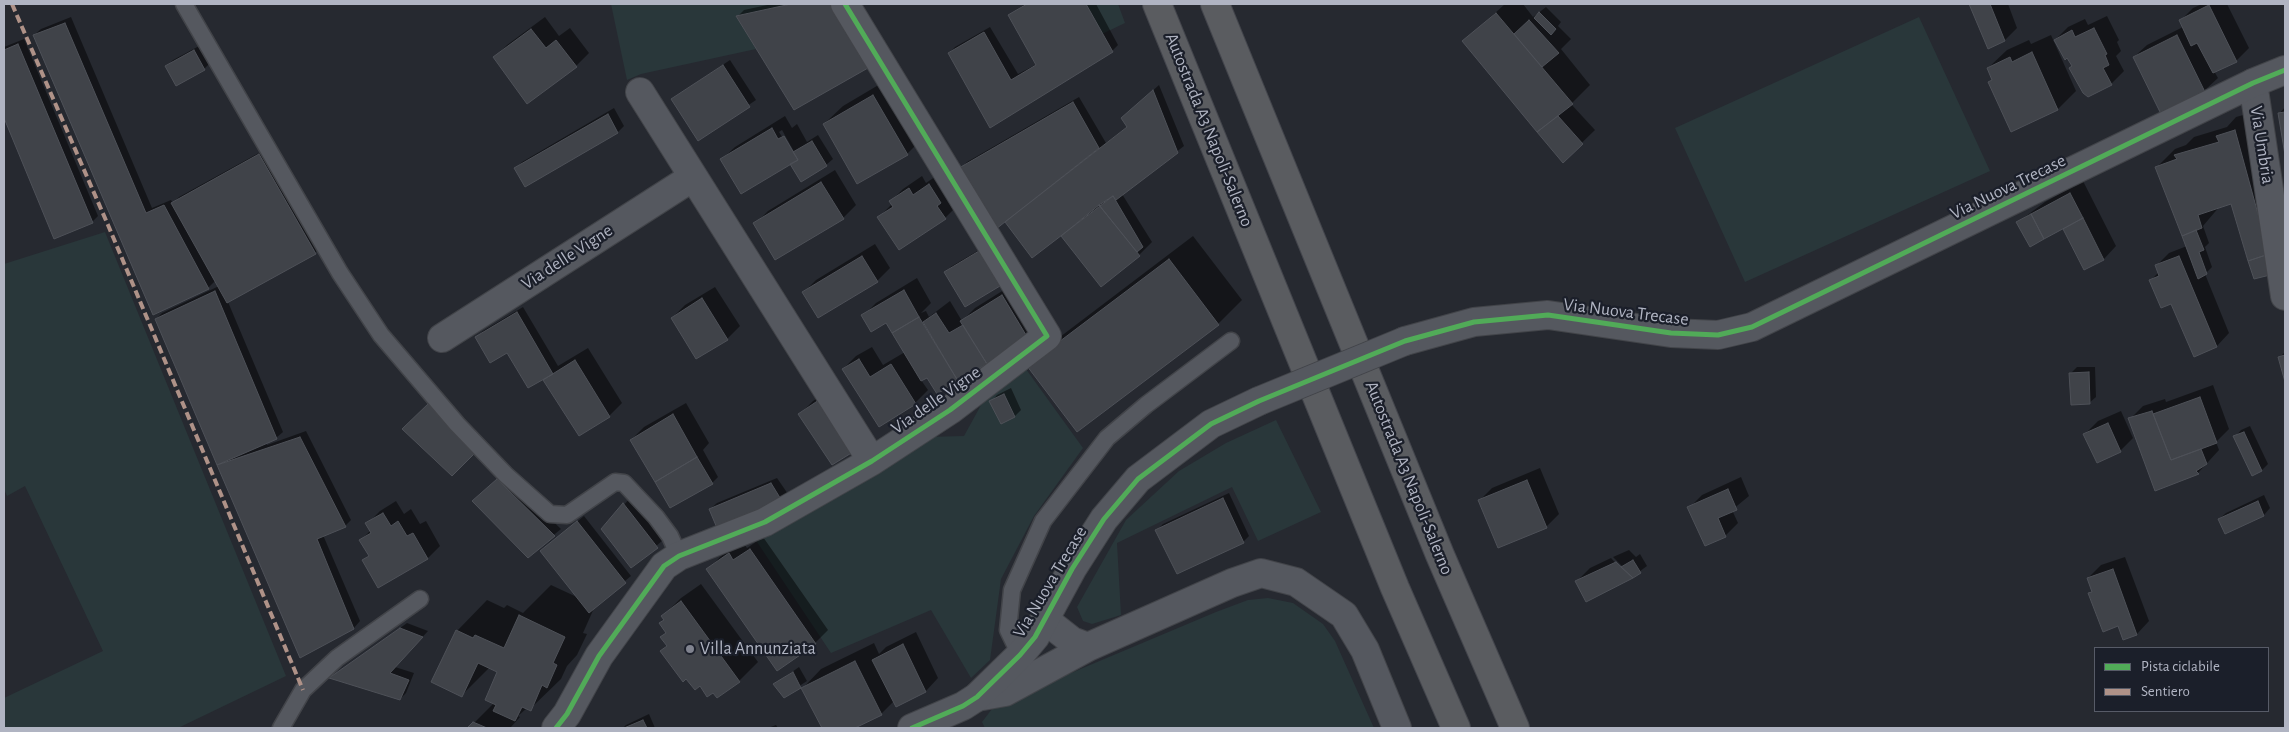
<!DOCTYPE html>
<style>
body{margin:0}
#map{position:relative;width:2289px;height:732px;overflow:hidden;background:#262930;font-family:"Alegreya Sans",sans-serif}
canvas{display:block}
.frame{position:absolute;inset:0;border:5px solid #b0b4c2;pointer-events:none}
.legend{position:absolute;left:2094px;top:647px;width:175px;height:65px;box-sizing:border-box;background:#1b1f2a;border:1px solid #575b67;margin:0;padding:6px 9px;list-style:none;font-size:15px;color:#b0b4c2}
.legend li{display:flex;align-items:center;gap:10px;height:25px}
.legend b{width:25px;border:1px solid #575b67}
</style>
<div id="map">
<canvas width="2289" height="732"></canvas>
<div class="frame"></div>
<ul class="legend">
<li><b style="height:6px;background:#51ab58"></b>Pista ciclabile</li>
<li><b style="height:6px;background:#af9288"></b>Sentiero</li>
</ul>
</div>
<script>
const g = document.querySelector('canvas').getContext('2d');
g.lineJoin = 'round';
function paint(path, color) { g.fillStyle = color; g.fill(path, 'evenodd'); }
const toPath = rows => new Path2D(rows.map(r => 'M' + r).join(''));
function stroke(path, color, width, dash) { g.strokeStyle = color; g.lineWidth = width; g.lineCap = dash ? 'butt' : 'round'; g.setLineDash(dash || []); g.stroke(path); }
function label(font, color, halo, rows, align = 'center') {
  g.font = font + ' "Alegreya Sans",sans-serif'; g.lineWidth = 4.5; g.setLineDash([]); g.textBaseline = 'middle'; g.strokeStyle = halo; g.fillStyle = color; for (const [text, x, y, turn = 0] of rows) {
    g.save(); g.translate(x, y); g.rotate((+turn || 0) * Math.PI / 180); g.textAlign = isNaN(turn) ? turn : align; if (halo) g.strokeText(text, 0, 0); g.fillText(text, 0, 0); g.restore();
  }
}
paint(toPath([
 [611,4,791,4,736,16,756,49,641,74,627,80],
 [1086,4,1118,4,1125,23,1102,34],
 [1919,17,1990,171,1745,282,1675,128],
 [105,232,286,676,178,728,4,728,4,698,103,651,25,486,7,496,4,489,4,264],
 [1023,365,1083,448,1034,516,1001,579,990,660,971,678,931,610,831,653,755,539,775,533,927,437,964,436,986,396],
 [1276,420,1321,512,1258,541,1232,487,1117,543,1121,615,1092,624,1083,621,1077,607,1126,520,1179,471,1226,443],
 [1268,598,1293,603,1323,624,1335,641,1374,728,985,728,982,722,995,705,1216,612,1248,600]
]), '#29373a');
paint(toPath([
 [772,4,842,4,738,16,744,10],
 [1025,4,1096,4,1118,45,1112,51,991,126,949,53,955,47,990,27,1018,74,1037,64,1009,16],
 [1505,4,1523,4,1533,17,1546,7,1561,22,1558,26,1571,39,1561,49,1590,85,1571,104,1595,130,1563,161,1464,41],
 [1971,4,2008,4,2017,28,2005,40,1989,47],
 [2202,4,2227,4,2249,48,2236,61,2214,71,2218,78,2205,90,2162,112,2134,57,2147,45,2183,27,2180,21,2193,8],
 [2107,16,2119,40,2117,42,2121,51,2116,56,2124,71,2111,84,2073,65,2055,40,2068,27,2085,19,2088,25],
 [71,17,152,208,171,200,173,203,179,197,266,149,321,247,315,253,228,302,283,432,276,438,266,443,267,445,306,431,351,520,345,526,323,535,360,621,354,628,301,656,156,319,162,313,219,286,216,280,208,288,154,313,34,35,41,29],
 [545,17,559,36,570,28,589,53,576,66,494,58,507,45],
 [2051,35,2076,91,2058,109,1989,82,1993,78,1988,68,2007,50,2029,40,2031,44],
 [24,39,98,216,92,222,55,237,4,115,4,47],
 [201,45,211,62,204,69,176,84,167,66,173,60],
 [730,60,756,100,698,139,672,99],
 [892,77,926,135,907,154,858,182,824,124,843,106],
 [1159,85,1184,146,1122,194,1152,242,1139,255,1066,230,1032,257,1005,220,961,168,967,162,1079,97,1106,143,1128,126,1129,112],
 [2285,107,2285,151,2279,114],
 [614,108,624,126,618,132,526,185,516,168,522,162],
 [2254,112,2285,236,2231,202,2220,206,2203,226,2209,243,2205,247,2212,267,2205,274,2229,333,2217,346,2194,355,2172,302,2151,280,2159,272,2156,266,2169,253,2187,246,2157,167,2175,149,2186,145,2194,137,2227,127,2236,117],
 [785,116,792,128,797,124,807,142,818,135,833,159,826,165,801,180,791,162,722,159,735,147],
 [782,130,797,157,795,157,779,132],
 [835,170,856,205,843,218,755,224,768,211],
 [942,172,958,205,945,218,899,249,878,218,892,204,891,201,903,189,922,176,926,183],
 [2083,181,2116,246,2104,259,2084,269,2063,228,2018,222,2045,202],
 [1193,236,1242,300,1218,324,1052,343],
 [875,244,890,268,877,281,803,293,816,280],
 [986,246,1006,279,1000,285,966,306,945,272,952,266],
 [917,278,931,303,921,313,926,311,929,317,950,301,962,321,975,308,1015,283,1038,322,1025,334,949,363,921,380,928,390,915,403,843,369,856,356,872,347,883,365,905,352,886,321,863,316,876,303],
 [715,287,740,326,727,339,672,318,685,305],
 [523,307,558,366,588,348,622,403,609,416,545,380,549,376,508,351,477,337,483,331],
 [2285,352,2285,378,2279,358],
 [2077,367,2095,367,2096,397,2089,403,2070,374],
 [2213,385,2229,429,2216,442,2219,450,2198,473,2156,489,2130,419,2143,406,2165,399,2166,402],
 [832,388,865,438,800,414,813,401],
 [1011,388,1021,410,1015,416,991,402,997,395],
 [686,403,709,443,703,450,718,477,712,483,631,440,644,427],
 [2121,411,2133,438,2120,451,2085,434,2098,421],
 [2250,426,2268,464,2262,470,2235,437,2241,430],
 [1540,468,1559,514,1546,527,1479,501,1492,488],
 [504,474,561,529,528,556,480,495],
 [1741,477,1749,496,1732,510,1738,523,1725,536,1689,508,1702,495],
 [777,478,788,494,781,500,710,509,717,503],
 [636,491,670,534,632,567,603,529],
 [1229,493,1249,536,1243,542,1157,530,1163,524],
 [2264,495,2270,508,2264,515,2225,532,2219,519,2226,513],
 [396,501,404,514,411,509,420,524,426,521,440,546,428,558,364,560,369,555,361,540,371,530,367,524,380,511],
 [584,516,631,576,595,606,583,633,587,634,577,655,567,666,561,679,530,709,527,708,518,716,520,717,511,727,513,728,469,728,494,703,499,672,490,667,462,695,457,631,487,600,504,608,507,605,523,613,551,585,579,598,548,545],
 [763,537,828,630,815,643,708,570,720,557,742,541,747,548],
 [1629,550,1636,557,1640,554,1647,566,1632,577,1577,581,1590,568,1611,558,1621,569,1623,567,1613,557],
 [2125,557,2149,621,2137,634,2118,625,2090,593,2093,591,2088,578,2101,565],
 [701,584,758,662,739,681,717,697,714,691,700,685,662,651,667,645,662,637,667,632,660,624,665,619,663,616,681,598],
 [407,623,428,631,395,667,414,673,406,693,400,699,331,678],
 [916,632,938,678,926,691,896,705,894,701,881,714,852,728,823,728,803,688,821,669,874,643,879,654,886,647],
 [799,667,807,681,784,696,775,684],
 [649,714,655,728,623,728,626,725],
 [776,725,778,728,768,728]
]), '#0007');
const building = toPath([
 [791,4,832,4,868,68,794,110,736,16,791,4],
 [1027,4,1086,4,1113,52,990,128,948,53,984,32,1011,80,1036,65,1008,15,1027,4],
 [1969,4,1990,4,2005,41,1988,49,1969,4],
 [2209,5,2237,62,2213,73,2197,43,2191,46,2179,20,2209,5],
 [1539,12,1556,29,1551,35,1534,18,1539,12],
 [1496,13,1573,104,1537,132,1462,41,1496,13],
 [1529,20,1559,53,1542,67,1514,34,1529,20],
 [65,23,146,213,164,205,209,289,153,315,33,35,65,23],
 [2094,28,2107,54,2105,55,2109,65,2103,68,2112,85,2088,97,2083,93,2069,68,2072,66,2067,58,2065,60,2054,40,2072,30,2075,37,2094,28],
 [531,29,546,48,556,40,577,67,527,104,493,57,531,29],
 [2177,35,2205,92,2161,114,2133,57,2177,35],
 [18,44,93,223,54,239,4,118,4,50,18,44],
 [194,50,205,70,176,86,165,66,194,50],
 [2032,52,2058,110,2011,132,1988,82,1992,80,1987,68,2010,57,2012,62,2032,52],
 [723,65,750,107,698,141,671,99,723,65],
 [1153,90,1178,153,1116,200,1113,196,1032,258,1005,222,1127,127,1121,118,1153,90],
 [873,95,908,155,857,184,823,124,873,95],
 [1073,102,1099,148,996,229,959,168,1073,102],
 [2285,112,2285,155,2278,113,2285,112],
 [608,114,618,133,525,187,514,168,608,114],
 [1558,116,1583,144,1563,163,1537,132,1558,116],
 [772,128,778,139,784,136,798,160,741,194,720,159,772,128],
 [2235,130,2269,254,2248,261,2231,204,2198,215,2202,228,2182,236,2155,167,2177,159,2174,155,2219,142,2216,136,2235,130],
 [812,141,827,166,801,182,790,164,798,160,793,152,812,141],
 [259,154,316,254,227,303,171,203,259,154],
 [821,182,844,219,775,260,753,223,821,182],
 [929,184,941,203,937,206,946,219,899,250,877,217,893,207,889,201,909,188,913,195,929,184],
 [2070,193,2083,218,2044,239,2031,214,2070,193],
 [1113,196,1143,247,1137,252,1099,205,1113,196],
 [1099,205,1140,256,1101,287,1061,236,1099,205],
 [2031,214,2044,239,2030,247,2016,222,2031,214],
 [2083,218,2104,260,2084,270,2063,229,2083,218],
 [2196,230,2204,250,2199,252,2207,274,2198,279,2182,236,2196,230],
 [979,251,1000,286,965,307,944,272,979,251],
 [2269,254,2274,274,2254,279,2248,261,2269,254],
 [862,256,878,282,818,318,802,292,862,256],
 [2179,256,2217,347,2194,357,2171,304,2161,308,2149,280,2159,276,2155,265,2179,256],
 [1169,259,1219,325,1077,432,1027,366,1169,259],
 [904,290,919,317,892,333,886,323,871,332,861,315,904,290],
 [215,291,277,439,217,465,155,319,215,291],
 [1002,295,1026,335,1010,351,987,364,960,321,1002,295],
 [702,298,728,340,696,359,671,318,702,298],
 [517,312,553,374,528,388,507,353,490,363,475,337,517,312],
 [936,313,949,333,963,325,987,364,958,381,923,322,936,313],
 [919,317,958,381,937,394,927,378,921,381,892,333,919,317],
 [2285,355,2285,382,2278,357,2285,355],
 [859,359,870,377,891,364,916,404,879,427,842,369,859,359],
 [575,360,610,417,579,436,543,380,575,360],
 [2089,372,2090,404,2071,405,2069,373,2089,372],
 [1004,394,1015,417,1001,424,989,401,1004,394],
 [2200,397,2217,443,2171,460,2153,414,2200,397],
 [819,400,853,452,832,465,798,414,819,400],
 [429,403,474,454,452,476,402,429,429,403],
 [2152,411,2171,460,2201,449,2207,464,2196,471,2199,474,2155,491,2128,418,2152,411],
 [673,414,697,457,655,482,630,440,673,414],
 [2108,423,2121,452,2097,463,2083,434,2108,423],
 [2244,432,2262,471,2252,476,2233,436,2244,432],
 [300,437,346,527,317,539,354,629,300,658,217,465,300,437],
 [697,457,713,484,670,508,655,482,697,457],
 [497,479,555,536,528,558,472,501,497,479],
 [1527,480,1547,528,1498,548,1478,500,1527,480],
 [771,483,782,501,717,528,709,509,771,483],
 [1728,489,1737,510,1718,518,1726,537,1705,546,1687,507,1728,489],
 [1223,498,1244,543,1177,574,1155,530,1223,498],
 [2258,501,2264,516,2225,534,2218,519,2258,501],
 [623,503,658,548,631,568,601,529,623,503],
 [383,513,391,526,398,521,407,536,413,533,428,559,378,588,362,560,369,556,359,540,371,533,365,523,383,513],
 [577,521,626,583,589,613,540,551,577,521],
 [750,549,816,644,777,671,706,569,729,553,733,560,750,549],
 [1633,560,1641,573,1633,578,1621,567,1633,560],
 [1616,562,1633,578,1586,602,1575,581,1616,562],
 [2113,569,2137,635,2123,640,2118,626,2103,632,2088,593,2092,592,2087,578,2113,569],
 [681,601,740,682,717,698,713,693,707,697,700,686,695,690,686,679,683,682,660,651,667,646,660,637,666,633,659,623,664,620,661,616,681,601],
 [519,615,565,637,553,663,557,665,547,688,542,685,531,711,522,707,515,721,493,711,496,705,485,700,497,672,478,663,462,697,431,682,456,630,473,638,475,635,504,648,519,615],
 [400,628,423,637,390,673,409,680,400,700,329,678,400,628],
 [903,644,926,692,896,707,872,660,903,644],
 [855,661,882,715,855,728,822,728,801,688,855,661],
 [793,672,801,688,784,698,773,684,793,672],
 [643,720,647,728,624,728,643,720],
 [473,722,487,728,467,728,473,722]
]);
paint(building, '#404349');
stroke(building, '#4e5158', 1);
const service = toPath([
 [184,4,340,273,381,335,457,424,506,475,550,514,567,515,615,482,624,483,656,517,670,536,679,556],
 [1020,655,1008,630,1012,590,1043,521,1107,438,1146,405,1231,341],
 [281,728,303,690,337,658,420,599]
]);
const minor = toPath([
 [2253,83,2285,296],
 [640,92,872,461],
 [442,338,693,177],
 [1044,619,1072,641,1088,647],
 [977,697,1005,692,1088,647,1232,583,1261,573,1296,582,1344,615,1365,650,1397,728],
 [556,728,567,714,599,656,664,566,679,556,765,522,872,461,950,410,1047,336,845,4]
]);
const tertiary = toPath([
 [1405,341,1474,322,1548,315,1671,333,1718,335,1752,327,2253,83,2285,70],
 [912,728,963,706,977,697,1020,655,1035,637,1072,569,1104,519,1138,479,1211,424,1259,401]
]);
const motorway = toPath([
 [1157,4,1395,588,1456,728],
 [1215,4,1440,555,1515,728]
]);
stroke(service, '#424449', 19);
stroke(minor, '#424449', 30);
stroke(tertiary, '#424449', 30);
stroke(motorway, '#43454c', 30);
stroke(service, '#55585f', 16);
stroke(minor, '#55585f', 28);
stroke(tertiary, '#55585f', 28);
stroke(motorway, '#5a5c60', 28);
const tertiaryBridge = toPath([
 [1259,401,1405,341]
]);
stroke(tertiaryBridge, '#424449', 30, []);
stroke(tertiaryBridge, '#55585f', 28);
stroke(toPath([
 [12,4,108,225,303,690]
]), '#af9288', 4, [8, 4]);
stroke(toPath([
 [556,728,567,714,599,656,664,566,679,556,765,522,872,461,950,410,1047,336,845,4],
 [912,728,963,706,977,697,1020,655,1035,637,1072,569,1104,519,1138,479,1211,424,1259,401,1405,341,1474,322,1548,315,1671,333,1718,335,1752,327,2253,83,2285,70]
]), '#51ab58', 5);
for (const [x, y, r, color] of [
 [690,649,5,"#80838f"]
]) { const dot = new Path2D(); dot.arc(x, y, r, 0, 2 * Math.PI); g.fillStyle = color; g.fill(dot); stroke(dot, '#1b1f2a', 2); }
label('18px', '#b0b4c2', '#1b1f2a', [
 ["Autostrada A3 Napoli-Salerno",1209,130,68],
 ["Via Umbria",2262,145,81],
 ["Via Nuova Trecase",2008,187,-26],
 ["Via delle Vigne",567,257,-33],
 ["Via Nuova Trecase",1626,312,7],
 ["Via delle Vigne",936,400,-35],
 ["Autostrada A3 Napoli-Salerno",1409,478,68],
 ["Via Nuova Trecase",1050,582,-59]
]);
label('18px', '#b0b4c2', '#1b1f2a', [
 ["Villa Annunziata",700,649]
], 'left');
</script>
